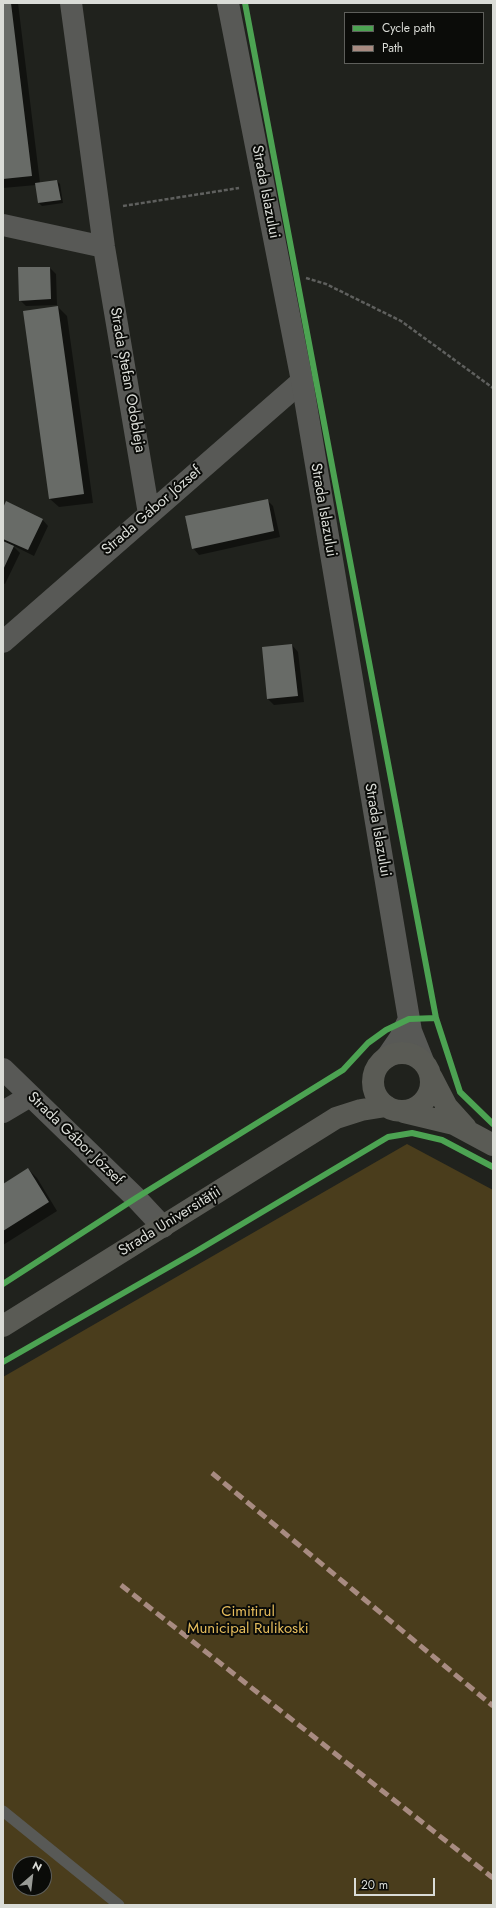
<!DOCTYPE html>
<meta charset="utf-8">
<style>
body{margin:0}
#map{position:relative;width:496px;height:1908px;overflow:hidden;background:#20221d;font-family:Jost,sans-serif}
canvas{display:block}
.frame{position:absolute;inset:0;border:4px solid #dadcd7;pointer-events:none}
.legend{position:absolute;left:344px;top:12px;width:140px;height:52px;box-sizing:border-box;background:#0b0c09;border:1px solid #5e5f5b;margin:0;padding:5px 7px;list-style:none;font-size:12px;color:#dadcd7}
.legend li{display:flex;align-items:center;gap:8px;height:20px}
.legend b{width:20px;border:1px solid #5e5f5b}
.north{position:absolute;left:12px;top:1856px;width:40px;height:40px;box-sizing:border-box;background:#0b0c09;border:1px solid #5e5f5b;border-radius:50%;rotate:28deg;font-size:11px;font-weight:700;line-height:16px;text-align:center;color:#dadcd7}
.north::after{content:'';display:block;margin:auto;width:14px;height:18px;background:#999b96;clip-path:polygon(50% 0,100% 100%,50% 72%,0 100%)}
.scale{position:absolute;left:354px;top:1878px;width:81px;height:18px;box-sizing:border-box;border:2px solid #dadcd7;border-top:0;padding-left:5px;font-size:12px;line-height:14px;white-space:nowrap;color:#dadcd7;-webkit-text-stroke:3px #0b0c09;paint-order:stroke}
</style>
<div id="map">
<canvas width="496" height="1908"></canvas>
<div class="frame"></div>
<ul class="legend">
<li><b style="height:5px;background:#4ca352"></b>Cycle path</li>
<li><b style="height:5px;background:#a88b81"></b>Path</li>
</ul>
<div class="north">N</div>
<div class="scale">20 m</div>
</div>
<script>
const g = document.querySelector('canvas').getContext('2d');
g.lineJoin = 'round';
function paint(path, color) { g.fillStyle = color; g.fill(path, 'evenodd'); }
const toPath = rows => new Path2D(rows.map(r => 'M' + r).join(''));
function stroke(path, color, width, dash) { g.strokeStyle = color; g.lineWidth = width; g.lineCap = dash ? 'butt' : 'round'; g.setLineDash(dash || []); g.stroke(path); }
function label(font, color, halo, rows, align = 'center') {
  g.font = font + ' Jost,sans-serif'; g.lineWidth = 4; g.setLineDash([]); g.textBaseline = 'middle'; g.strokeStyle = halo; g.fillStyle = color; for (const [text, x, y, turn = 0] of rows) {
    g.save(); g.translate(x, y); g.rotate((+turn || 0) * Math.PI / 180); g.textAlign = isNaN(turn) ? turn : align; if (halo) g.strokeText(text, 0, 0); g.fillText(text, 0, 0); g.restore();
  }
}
paint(toPath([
 [407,1144,493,1190,493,1905,3,1905,3,1377],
 [20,1864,44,1864,44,1888,20,1888]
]), '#4a3d1c');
paint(toPath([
 [3,3,18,3,40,183,57,181,60,184,63,203,42,206,39,203,36,185,3,188],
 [50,268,56,274,57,305,26,306,20,300],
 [58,307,67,316,93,503,59,507,50,499],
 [267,500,273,506,280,537,199,555,193,548],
 [3,511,42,519,48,526,34,556,12,545,20,553,5,584,3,583],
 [292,645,298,652,304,702,274,705,268,699,263,648],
 [28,1169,37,1178,57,1211,3,1245,3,1185]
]), '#0007');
paint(toPath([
 [3,3,11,3,32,176,3,179],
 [57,180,61,200,38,203,35,183],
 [18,267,50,267,51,299,19,301],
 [58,306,84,494,49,499,23,311],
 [268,499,274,531,192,549,185,516],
 [6,501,43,519,28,550,3,539,3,508],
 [3,541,14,546,3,570],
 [292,644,298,696,267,699,262,647],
 [28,1168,49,1202,3,1231,3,1184]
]), '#686b67');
stroke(toPath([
 [123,206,239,188],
 [306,278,326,284,401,321,493,388]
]), '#5f605e', 2.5, [4, 2]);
stroke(toPath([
 [3,1811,119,1905]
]), '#585956', 11);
stroke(toPath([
 [71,3,104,247,149,514],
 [3,225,104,247],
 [3,642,302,381],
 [3,1069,136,1198,163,1227],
 [3,1112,30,1096]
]), '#585956', 22);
stroke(toPath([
 [228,3,302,381,411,1031,423,1061],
 [387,1057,400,1038,409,1019]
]), '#585956', 22);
stroke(toPath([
 '373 1082a29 29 0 1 1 58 0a29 29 0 1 1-58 0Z',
 [432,1078,447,1107,466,1128],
 [404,1112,454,1124,493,1145],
 [3,1326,336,1118,361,1110,386,1106]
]), '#5a5b55', 22);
stroke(toPath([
 [212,1473,493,1706],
 [121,1585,493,1878]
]), '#a88b81', 5, [10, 5]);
stroke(toPath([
 [245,3,436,1018,460,1092,493,1124],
 [3,1284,136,1198,343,1070,368,1043,386,1030,409,1019,436,1018],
 [3,1362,195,1252,388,1137,412,1133,442,1140,493,1167]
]), '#4ca352', 6);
label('15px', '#dadcd7', '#0b0c09', [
 ["Strada Islazului",265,192,79],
 ["Strada Ștefan Odobleja",127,380,80],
 ["Strada Islazului",323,510,80],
 ["Strada Gábor József",152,511,-41],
 ["Strada Islazului",377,830,80],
 ["Strada Gábor József",75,1139,44],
 ["Strada Universității",170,1222,-32]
]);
label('15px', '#e5bc5c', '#0b0c09', [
 ["Cimitirul",248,1612],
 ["Municipal Rulikoski",248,1629]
]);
</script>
